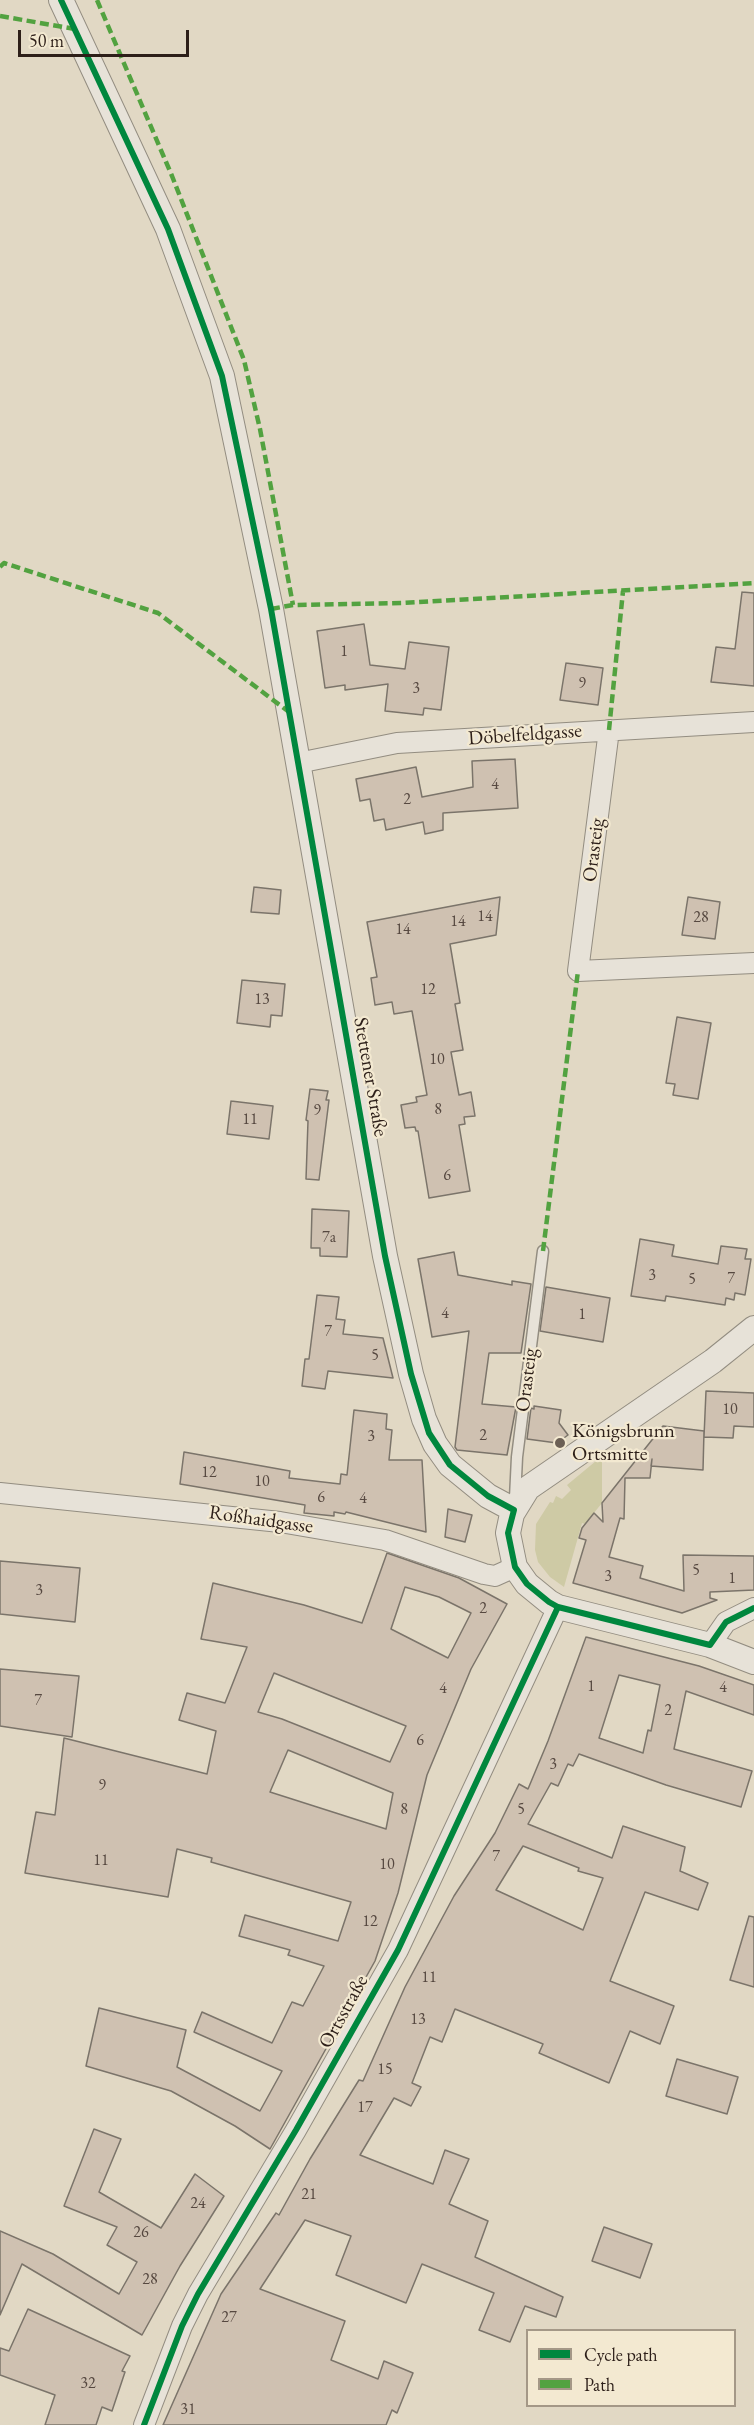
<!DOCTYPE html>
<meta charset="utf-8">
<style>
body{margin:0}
#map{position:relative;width:754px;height:2425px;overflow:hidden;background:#e1d8c4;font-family:"EB Garamond",serif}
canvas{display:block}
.legend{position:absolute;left:526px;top:2329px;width:210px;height:78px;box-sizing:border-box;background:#f3e9d1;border:2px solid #a49887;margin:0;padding:8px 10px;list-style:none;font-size:18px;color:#2d1f19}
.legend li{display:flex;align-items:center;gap:12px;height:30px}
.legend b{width:30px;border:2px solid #a49887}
.scale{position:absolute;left:18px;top:30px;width:171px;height:27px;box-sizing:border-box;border:3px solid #2d1f19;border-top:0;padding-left:8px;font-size:18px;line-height:21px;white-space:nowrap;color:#2d1f19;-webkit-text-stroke:4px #f3e9d1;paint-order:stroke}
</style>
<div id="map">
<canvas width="754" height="2425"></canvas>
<ul class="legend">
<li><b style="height:8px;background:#00873e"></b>Cycle path</li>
<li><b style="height:8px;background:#52a240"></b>Path</li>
</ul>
<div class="scale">50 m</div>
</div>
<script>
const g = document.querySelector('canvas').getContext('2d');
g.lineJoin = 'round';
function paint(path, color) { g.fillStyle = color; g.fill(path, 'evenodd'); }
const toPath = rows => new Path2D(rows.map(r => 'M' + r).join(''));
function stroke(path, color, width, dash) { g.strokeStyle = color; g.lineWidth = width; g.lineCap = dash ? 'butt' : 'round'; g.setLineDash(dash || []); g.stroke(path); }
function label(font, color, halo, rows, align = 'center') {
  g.font = font + ' "EB Garamond",serif'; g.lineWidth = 4.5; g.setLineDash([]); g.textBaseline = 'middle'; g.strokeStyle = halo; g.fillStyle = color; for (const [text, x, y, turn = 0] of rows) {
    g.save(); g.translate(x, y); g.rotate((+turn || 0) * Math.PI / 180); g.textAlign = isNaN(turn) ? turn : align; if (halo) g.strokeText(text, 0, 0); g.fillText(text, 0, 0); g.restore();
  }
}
paint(toPath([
 [602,1456,602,1503,585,1524,582,1523,564,1587,550,1577,538,1562,535,1550,536,1524,550,1502,553,1503,556,1496,562,1499,571,1490,567,1485]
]), '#cecaa5');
const building = toPath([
 [742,592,754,593,754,686,711,682,716,647,735,649,742,592],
 [364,624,370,665,405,669,409,642,449,647,441,710,424,708,423,715,385,711,388,684,345,690,345,685,325,688,317,631,364,624],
 [566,663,603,668,598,705,560,700,566,663],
 [515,759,518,808,443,813,443,830,425,834,423,822,386,830,384,819,374,821,370,799,360,801,356,779,416,767,422,797,473,787,472,761,515,759],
 [254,887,281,890,279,914,251,912,254,887],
 [500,897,496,935,450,944,460,1003,455,1004,463,1050,451,1052,459,1095,471,1092,475,1116,464,1117,465,1124,459,1125,470,1191,429,1198,418,1131,416,1131,415,1127,405,1128,401,1105,417,1102,416,1097,427,1095,412,1011,394,1014,392,1002,375,1005,371,978,377,977,367,922,500,897],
 [688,897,720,902,715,939,682,935,688,897],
 [242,980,285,984,282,1016,271,1015,270,1027,237,1023,242,980],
 [677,1017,711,1023,698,1099,673,1095,675,1084,666,1083,677,1017],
 [310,1089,328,1091,326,1100,329,1100,319,1180,306,1179,308,1121,306,1120,310,1089],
 [231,1101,273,1106,269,1139,227,1134,231,1101],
 [312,1209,349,1211,347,1257,320,1256,320,1248,311,1248,312,1209],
 [640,1239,674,1245,672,1256,718,1264,721,1246,747,1249,745,1259,751,1259,745,1295,735,1293,734,1300,726,1298,725,1305,666,1296,665,1301,631,1296,640,1239],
 [454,1252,458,1275,512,1285,512,1281,531,1284,521,1353,489,1353,482,1404,516,1407,507,1455,457,1450,455,1447,469,1331,432,1337,418,1259,454,1252],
 [546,1287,610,1298,603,1342,540,1331,546,1287],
 [317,1295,339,1297,336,1319,345,1320,343,1334,383,1338,393,1378,328,1371,325,1389,302,1386,305,1359,309,1359,317,1295],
 [706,1391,754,1393,754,1427,734,1426,733,1438,704,1437,706,1391],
 [534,1406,561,1410,559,1423,568,1435,557,1443,527,1439,531,1408,534,1409,534,1406],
 [354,1410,387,1414,386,1429,392,1430,389,1460,422,1460,426,1532,346,1512,345,1514,334,1512,334,1516,304,1513,305,1505,180,1484,184,1452,290,1471,289,1478,340,1484,341,1474,347,1475,354,1410],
 [663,1426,704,1431,703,1470,651,1466,652,1459,650,1478,625,1478,624,1519,620,1518,609,1557,643,1566,640,1578,684,1591,683,1555,754,1556,754,1590,710,1592,710,1598,717,1600,682,1613,573,1583,586,1540,579,1538,582,1528,594,1513,603,1522,602,1503,663,1426],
 [448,1509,472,1515,465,1542,445,1537,448,1509],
 [387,1553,459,1578,507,1604,471,1669,427,1775,398,1893,375,1961,270,2149,235,2126,171,2091,86,2066,99,2008,186,2030,177,2067,260,2111,282,2071,194,2032,202,2012,272,2043,292,2002,303,2006,324,1966,288,1955,290,1950,239,1936,245,1915,338,1941,351,1902,211,1862,212,1858,177,1849,168,1897,25,1873,36,1812,55,1815,64,1738,207,1774,216,1731,179,1720,187,1693,225,1703,247,1647,201,1639,213,1583,304,1605,362,1623,387,1553],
 [405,1587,439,1597,471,1613,448,1658,391,1629,405,1587],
 [274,1673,406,1726,390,1762,282,1719,258,1712,274,1673],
 [288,1750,393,1793,386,1829,270,1792,288,1750],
 [0,1561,80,1568,75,1622,0,1614,0,1561],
 [586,1637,699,1666,754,1685,754,1715,686,1691,674,1749,752,1771,741,1807,666,1785,579,1754,573,1766,568,1764,558,1786,551,1783,528,1824,612,1858,623,1826,685,1847,680,1871,708,1883,698,1910,645,1892,610,1981,674,2006,660,2044,630,2031,609,2083,539,2053,543,2044,455,2009,442,2042,430,2037,412,2083,421,2087,411,2106,394,2098,360,2155,433,2184,445,2150,469,2159,449,2204,488,2221,475,2257,563,2297,556,2317,525,2306,510,2342,479,2330,494,2293,422,2264,406,2303,336,2275,351,2236,305,2220,260,2289,345,2321,331,2360,378,2379,384,2361,413,2373,397,2413,392,2410,386,2425,163,2425,221,2294,276,2213,279,2215,310,2159,359,2080,363,2081,405,1987,454,1896,495,1833,519,1784,528,1789,548,1741,586,1637],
 [619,1675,660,1685,651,1731,648,1730,643,1753,599,1738,619,1675],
 [523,1846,579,1868,578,1871,603,1878,583,1930,496,1890,523,1846],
 [0,1669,79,1676,72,1737,0,1726,0,1669],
 [749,1916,754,1917,754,1987,730,1980,749,1916],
 [677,2059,738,2077,727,2114,666,2096,677,2059],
 [94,2129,121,2139,99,2192,161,2228,195,2174,224,2196,180,2266,142,2335,22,2264,0,2315,0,2231,53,2254,119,2294,137,2262,107,2245,117,2227,64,2206,94,2129],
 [604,2227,652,2244,640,2278,592,2261,604,2227],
 [28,2309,130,2356,122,2371,125,2372,112,2411,102,2407,96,2425,45,2425,55,2395,0,2375,0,2348,9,2351,28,2309]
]);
paint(building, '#cfc1b1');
stroke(building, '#7b746a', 1.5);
const service = toPath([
 [515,1498,517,1457,543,1251]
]);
const minor = toPath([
 [609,730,578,971,754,963],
 [298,763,397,743,754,722],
 [0,1493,280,1522,385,1540,484,1574,495,1576,515,1567],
 [710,1645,726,1622,754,1608],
 [144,2425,182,2326,198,2294,296,2130,398,1950,558,1607]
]);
const tertiary = toPath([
 [61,0,168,229,222,376,271,609,385,1256,411,1374,424,1419,435,1444,450,1465,488,1496,514,1510],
 [754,1328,713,1361,528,1488,512,1514,508,1533,515,1567,527,1584,549,1602,558,1607,710,1645,754,1662]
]);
stroke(service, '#938d81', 13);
stroke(minor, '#938d81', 22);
stroke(tertiary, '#938d81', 26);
stroke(service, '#e7e2d8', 10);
stroke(minor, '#e7e2d8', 20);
stroke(tertiary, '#e7e2d8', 24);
stroke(toPath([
 [97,0,172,176,244,360,260,429,293,605],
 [0,16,75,29],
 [0,567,4,563,158,613,289,712],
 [271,609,293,605,403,603,754,583],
 [609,730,623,591],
 [543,1251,578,971]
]), '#52a240', 4.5, [9, 4.5]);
stroke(toPath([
 [61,0,168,229,222,376,271,609,385,1256,411,1374,429,1433,450,1465,488,1496,514,1510,508,1533,515,1567,527,1584,549,1602,558,1607,710,1645,726,1622,754,1608],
 [144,2425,182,2326,198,2294,296,2130,398,1950,558,1607]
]), '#00873e', 6);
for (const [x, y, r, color] of [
 [560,1443,6,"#6c6055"]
]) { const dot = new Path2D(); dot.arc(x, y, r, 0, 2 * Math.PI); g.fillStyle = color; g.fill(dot); stroke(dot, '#f3e9d1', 2); }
label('16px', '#564840', null, [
 ["1",344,652],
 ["9",582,684],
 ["3",416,689],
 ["4",495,785],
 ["2",407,800],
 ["14",485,917],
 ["28",701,918],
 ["14",458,922],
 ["14",403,930],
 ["12",428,990],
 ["13",262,1000],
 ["10",437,1060],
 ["8",438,1110],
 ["9",317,1111],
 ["11",250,1120],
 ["6",447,1176],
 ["7a",329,1238],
 ["3",652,1276],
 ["7",731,1279],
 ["5",692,1280],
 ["4",445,1314],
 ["1",582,1315],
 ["7",328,1332],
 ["5",375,1356],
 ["10",730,1410],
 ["2",483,1436],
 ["3",371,1437],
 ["12",209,1473],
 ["10",262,1482],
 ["6",321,1498],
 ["4",363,1499],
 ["5",696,1571],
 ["3",608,1577],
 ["1",732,1579],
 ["3",39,1591],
 ["2",483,1609],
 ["1",591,1687],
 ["4",723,1688],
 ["4",443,1689],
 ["7",38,1701],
 ["2",668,1711],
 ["6",420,1741],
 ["3",553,1765],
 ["9",102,1786],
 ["8",404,1810],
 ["5",521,1810],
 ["7",496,1857],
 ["11",101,1861],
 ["10",387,1865],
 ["12",370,1922],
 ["11",429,1978],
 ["13",418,2020],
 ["15",385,2070],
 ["17",365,2108],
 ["21",309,2195],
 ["24",198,2204],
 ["26",141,2233],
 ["28",150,2280],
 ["27",229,2318],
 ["32",88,2384],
 ["31",188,2410]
]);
label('20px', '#2d1f19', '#f3e9d1', [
 ["Döbelfeldgasse",525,735,-4],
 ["Orasteig",594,850,-83],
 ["Stettener Straße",370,1077,80],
 ["Orasteig",527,1380,-83],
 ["Roßhaidgasse",261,1520,8],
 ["Ortsstraße",344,2012,-61]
]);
label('20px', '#2d1f19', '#f3e9d1', [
 ["Königsbrunn",572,1432],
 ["Ortsmitte",572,1455]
], 'left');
</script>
